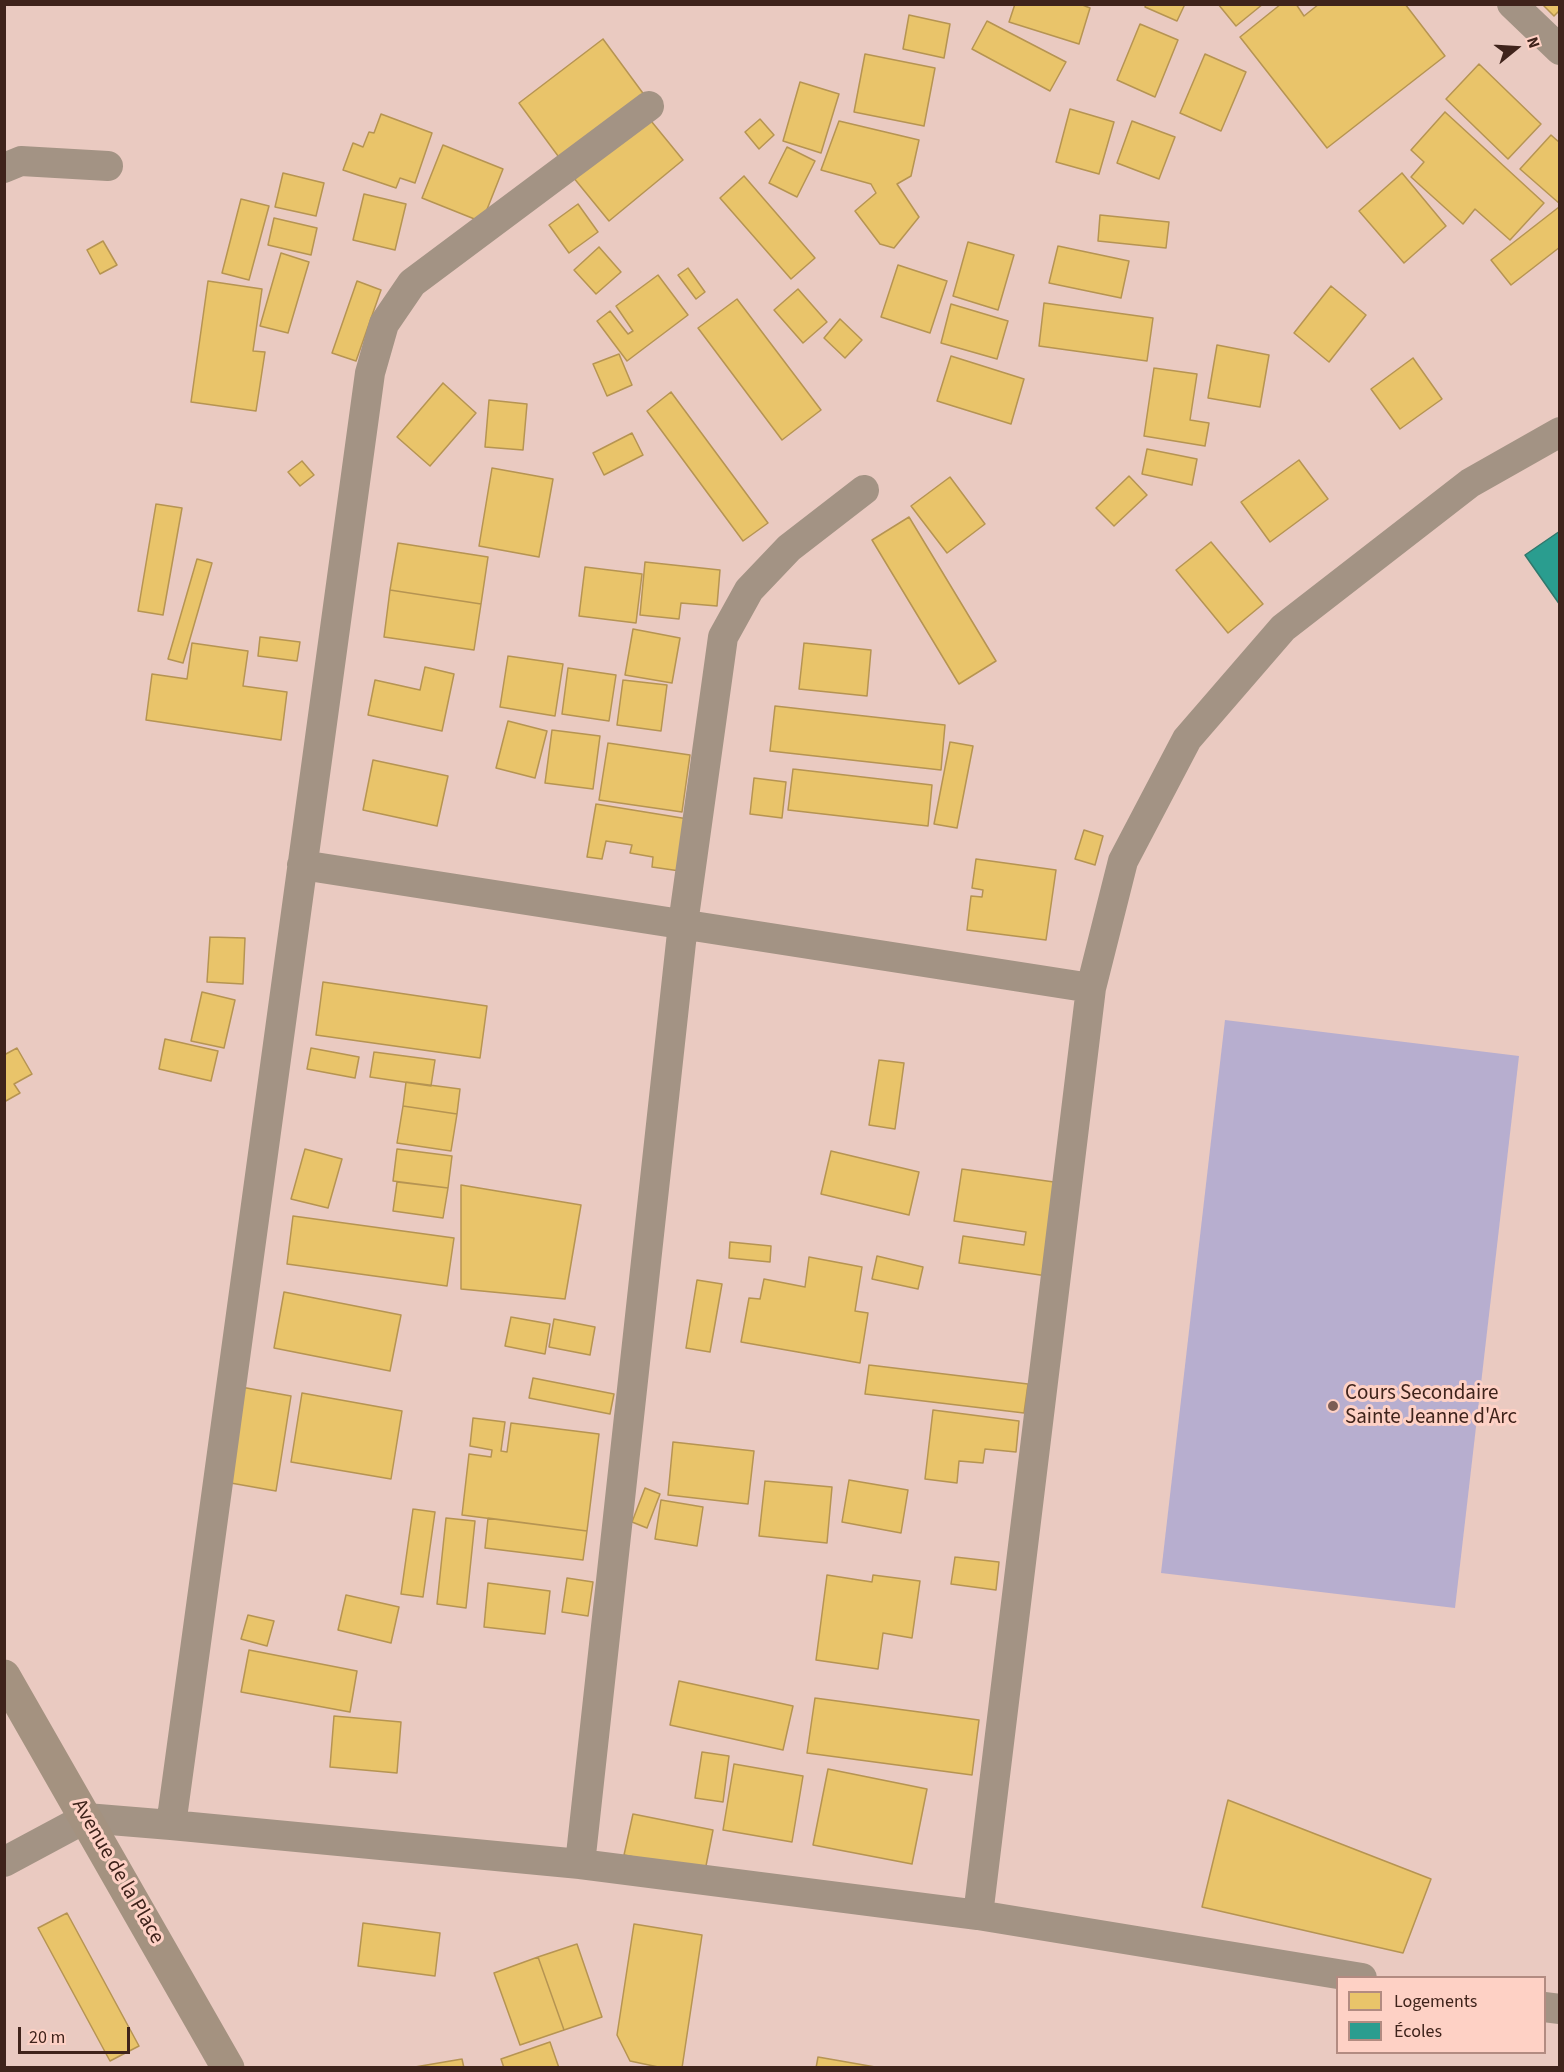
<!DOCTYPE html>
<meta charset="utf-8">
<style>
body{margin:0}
#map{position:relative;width:1564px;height:2072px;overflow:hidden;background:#eacac1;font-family:"Source Sans 3",sans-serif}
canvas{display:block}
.frame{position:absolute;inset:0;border:6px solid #3f231b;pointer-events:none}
.legend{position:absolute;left:1336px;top:1976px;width:210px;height:78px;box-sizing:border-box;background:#fed1c5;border:2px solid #b28b81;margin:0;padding:8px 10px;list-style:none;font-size:18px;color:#3f231b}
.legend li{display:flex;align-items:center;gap:12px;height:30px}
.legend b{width:30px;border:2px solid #b28b81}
.north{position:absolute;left:1486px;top:18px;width:60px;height:60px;-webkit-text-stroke:4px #fed1c5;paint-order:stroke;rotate:72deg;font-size:16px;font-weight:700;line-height:24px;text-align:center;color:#3f231b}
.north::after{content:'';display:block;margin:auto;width:21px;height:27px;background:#3f231b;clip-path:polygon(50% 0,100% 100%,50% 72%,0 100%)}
.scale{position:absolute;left:18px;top:2027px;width:112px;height:27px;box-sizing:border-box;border:3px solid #3f231b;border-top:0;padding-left:8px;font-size:18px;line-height:21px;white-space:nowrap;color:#3f231b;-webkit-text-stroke:4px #fed1c5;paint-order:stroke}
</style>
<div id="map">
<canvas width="1564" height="2072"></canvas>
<div class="frame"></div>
<ul class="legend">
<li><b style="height:16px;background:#e9c46a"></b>Logements</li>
<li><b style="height:16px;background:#2a9d8f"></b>Écoles</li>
</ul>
<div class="north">N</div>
<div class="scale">20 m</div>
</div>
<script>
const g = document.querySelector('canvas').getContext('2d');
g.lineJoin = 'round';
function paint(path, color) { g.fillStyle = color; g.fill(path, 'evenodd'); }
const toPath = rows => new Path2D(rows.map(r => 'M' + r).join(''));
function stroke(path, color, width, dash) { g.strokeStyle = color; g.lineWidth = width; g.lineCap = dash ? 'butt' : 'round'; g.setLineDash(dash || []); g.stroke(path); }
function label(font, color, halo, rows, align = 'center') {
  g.font = font + ' "Source Sans 3",sans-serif'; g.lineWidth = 6; g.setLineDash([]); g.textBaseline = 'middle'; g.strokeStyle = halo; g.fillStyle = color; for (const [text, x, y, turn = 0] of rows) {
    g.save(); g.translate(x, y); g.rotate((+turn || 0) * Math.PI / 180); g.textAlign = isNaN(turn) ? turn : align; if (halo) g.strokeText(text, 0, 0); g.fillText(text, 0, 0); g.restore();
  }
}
paint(toPath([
 [1225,1020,1519,1056,1455,1608,1161,1573]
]), '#b7aecf');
const homes = toPath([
 [1015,4,1080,4,1090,8,1079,44,1009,22,1015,4],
 [1146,4,1185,4,1177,21,1145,7,1146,4],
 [1218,4,1263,4,1236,26,1218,4],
 [1281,4,1296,4,1304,16,1319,4,1405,4,1445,56,1327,148,1240,37,1281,4],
 [1542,4,1560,4,1560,10,1554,16,1542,4],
 [909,15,950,24,944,58,903,49,909,15],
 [987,21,1066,62,1050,91,972,49,987,21],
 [1140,24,1178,40,1155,97,1117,80,1140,24],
 [603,39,645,96,561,160,519,103,603,39],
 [865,54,935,68,924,126,854,112,865,54],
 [1205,54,1246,72,1221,131,1180,113,1205,54],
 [1479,64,1541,124,1508,159,1446,99,1479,64],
 [800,82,839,94,821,153,783,141,800,82],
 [1070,109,1114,122,1099,174,1056,162,1070,109],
 [1445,112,1544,203,1510,240,1475,209,1463,224,1411,177,1424,162,1411,150,1445,112],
 [381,114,432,133,415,183,400,178,396,188,343,170,353,143,363,147,369,132,374,133,381,114],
 [647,116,683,160,609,221,573,177,647,116],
 [760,119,774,135,759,149,745,132,760,119],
 [839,121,919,140,911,176,897,184,919,217,894,248,880,244,855,211,876,193,871,184,821,170,839,121],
 [1132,121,1175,137,1159,179,1117,163,1132,121],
 [1551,135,1560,143,1560,204,1520,169,1551,135],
 [443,145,503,169,482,222,422,198,443,145],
 [787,147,815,161,797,197,769,183,787,147],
 [283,173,324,183,316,216,275,207,283,173],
 [1402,173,1446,226,1404,263,1359,211,1402,173],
 [744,176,815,258,791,279,720,198,744,176],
 [364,194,406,204,395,250,353,240,364,194],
 [241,199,269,206,249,280,222,273,241,199],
 [578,204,598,232,569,253,549,225,578,204],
 [1559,207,1560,247,1511,285,1491,260,1559,207],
 [1100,215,1169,222,1166,248,1098,241,1100,215],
 [274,218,317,228,311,255,268,245,274,218],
 [103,241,117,265,100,274,87,250,103,241],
 [968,242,1014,255,998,310,953,296,968,242],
 [1058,246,1129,261,1121,298,1049,283,1058,246],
 [599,247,621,272,596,294,574,270,599,247],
 [281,253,309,262,288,333,260,326,281,253],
 [898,265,947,281,930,333,881,317,898,265],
 [688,268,705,292,696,299,678,275,688,268],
 [658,275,688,315,627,361,597,321,610,311,628,334,633,331,616,306,658,275],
 [208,281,262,289,253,351,265,352,256,411,191,402,208,281],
 [357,281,381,290,356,361,332,353,357,281],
 [1331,286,1366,315,1329,362,1294,333,1331,286],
 [798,289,827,322,803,343,774,310,798,289],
 [737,299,821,410,782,440,698,328,737,299],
 [1044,303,1153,318,1147,361,1039,346,1044,303],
 [951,304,1008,321,997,359,941,343,951,304],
 [840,319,862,340,845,358,824,338,840,319],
 [1217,345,1269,355,1260,407,1208,398,1217,345],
 [619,354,632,385,607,396,593,364,619,354],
 [951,356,1024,379,1011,424,937,401,951,356],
 [1413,358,1442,399,1400,429,1371,389,1413,358],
 [1154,368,1197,374,1190,420,1209,423,1205,446,1144,436,1154,368],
 [443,383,476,413,430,466,397,437,443,383],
 [671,392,768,523,743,541,647,411,671,392],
 [489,400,527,404,523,450,485,447,489,400],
 [632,433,643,455,604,475,593,453,632,433],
 [1147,449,1197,459,1192,485,1142,474,1147,449],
 [1299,460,1328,499,1270,542,1241,502,1299,460],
 [302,461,314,475,300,486,288,472,302,461],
 [492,468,553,479,539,557,479,546,492,468],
 [1129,476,1147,495,1114,526,1096,508,1129,476],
 [950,477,985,524,947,553,911,506,950,477],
 [156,504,182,508,163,615,138,611,156,504],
 [909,517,996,661,959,684,872,540,909,517],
 [1211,542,1263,604,1228,633,1176,570,1211,542],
 [398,543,488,557,481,604,390,590,398,543],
 [197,559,212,563,183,663,168,659,197,559],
 [645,562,720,570,717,606,681,603,679,619,640,615,645,562],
 [585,567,642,574,636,623,579,616,585,567],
 [390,590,481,604,474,650,384,637,390,590],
 [633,629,680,638,672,683,625,675,633,629],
 [260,637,300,642,297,661,258,656,260,637],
 [192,643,248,651,243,686,287,692,281,740,146,720,152,674,187,679,192,643],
 [804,643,871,650,867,696,799,689,804,643],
 [508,656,563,664,555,716,500,707,508,656],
 [425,667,454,674,442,731,368,715,375,680,420,690,425,667],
 [568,668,616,675,609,721,562,714,568,668],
 [623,680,667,685,661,731,617,725,623,680],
 [775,706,945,725,941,770,770,751,775,706],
 [508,721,547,731,535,778,496,768,508,721],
 [552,730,600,736,593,789,545,783,552,730],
 [950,742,973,746,957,828,934,824,950,742],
 [608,743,690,755,682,812,599,800,608,743],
 [373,760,448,776,437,826,363,810,373,760],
 [793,769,932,785,928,826,788,810,793,769],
 [754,778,786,782,782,818,750,814,754,778],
 [596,804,688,819,680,871,652,867,653,857,630,853,632,845,606,841,602,859,587,857,596,804],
 [1084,830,1103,836,1095,865,1075,859,1084,830],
 [976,859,1056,870,1046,940,967,930,971,896,982,897,983,890,972,888,976,859],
 [210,937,245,938,243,984,207,982,210,937],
 [323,982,487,1006,480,1058,316,1035,323,982],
 [202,992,235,1000,224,1048,191,1041,202,992],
 [165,1039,218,1051,211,1081,159,1069,165,1039],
 [17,1048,32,1074,14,1084,20,1093,4,1102,4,1055,17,1048],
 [311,1048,359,1057,355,1078,307,1069,311,1048],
 [374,1052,435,1060,431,1086,370,1077,374,1052],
 [879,1060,904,1063,895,1129,869,1125,879,1060],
 [406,1082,460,1089,457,1114,403,1106,406,1082],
 [403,1106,457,1114,451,1151,397,1143,403,1106],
 [305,1149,342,1159,328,1208,291,1199,305,1149],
 [397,1149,452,1156,448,1188,393,1181,397,1149],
 [831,1151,919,1172,909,1215,821,1194,831,1151],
 [962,1169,1061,1183,1047,1276,959,1263,963,1236,1024,1245,1026,1232,954,1221,962,1169],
 [397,1182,448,1188,443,1218,393,1211,397,1182],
 [461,1185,581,1205,565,1299,461,1289,461,1185],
 [293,1216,454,1238,447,1286,287,1264,293,1216],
 [730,1242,771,1246,770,1262,729,1258,730,1242],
 [877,1256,923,1267,918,1289,872,1279,877,1256],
 [809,1257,862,1267,855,1311,868,1313,860,1363,741,1342,749,1298,760,1299,764,1279,805,1287,809,1257],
 [697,1280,722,1284,710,1352,686,1348,697,1280],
 [284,1292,401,1315,390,1371,274,1348,284,1292],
 [511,1317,550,1324,545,1354,505,1346,511,1317],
 [554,1319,595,1327,590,1355,549,1347,554,1319],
 [869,1365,1028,1384,1024,1413,865,1394,869,1365],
 [533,1378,614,1394,610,1414,529,1398,533,1378],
 [241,1387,291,1396,276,1491,225,1482,241,1387],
 [302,1393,402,1411,391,1479,291,1462,302,1393],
 [933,1410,1019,1421,1016,1452,985,1449,983,1463,959,1461,957,1483,925,1479,933,1410],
 [473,1418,505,1422,501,1451,507,1452,511,1423,599,1434,587,1531,462,1515,469,1454,491,1457,492,1450,470,1446,473,1418],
 [673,1442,754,1451,748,1504,668,1495,673,1442],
 [849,1480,908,1490,901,1533,842,1522,849,1480],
 [765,1481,832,1487,827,1543,759,1536,765,1481],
 [645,1488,660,1494,647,1528,632,1522,645,1488],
 [661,1500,703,1507,697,1546,655,1539,661,1500],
 [413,1509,435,1512,423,1597,401,1594,413,1509],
 [446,1518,475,1521,466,1608,437,1604,446,1518],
 [488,1518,587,1531,583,1560,485,1548,488,1518],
 [955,1557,999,1562,996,1590,951,1584,955,1557],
 [827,1575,872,1582,873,1575,920,1581,912,1638,883,1633,878,1669,816,1660,827,1575],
 [567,1578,593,1582,588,1616,562,1612,567,1578],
 [488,1583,550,1591,545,1634,484,1627,488,1583],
 [346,1595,399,1607,391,1643,338,1630,346,1595],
 [248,1615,274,1621,267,1646,241,1639,248,1615],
 [249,1650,357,1671,350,1712,241,1692,249,1650],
 [679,1681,793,1706,783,1750,670,1725,679,1681],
 [815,1698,979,1720,972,1775,807,1753,815,1698],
 [334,1716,401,1722,397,1773,330,1767,334,1716],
 [702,1752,729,1756,723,1802,695,1798,702,1752],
 [734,1764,803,1776,792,1842,723,1830,734,1764],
 [828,1769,927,1789,912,1864,813,1845,828,1769],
 [1228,1800,1431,1879,1403,1953,1202,1907,1228,1800],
 [633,1814,713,1830,705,1871,624,1855,633,1814],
 [67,1913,139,2046,110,2061,38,1928,67,1913],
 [363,1923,440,1933,435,1976,358,1966,363,1923],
 [634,1924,702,1935,682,2068,663,2068,630,2061,617,2035,634,1924],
 [577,1944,602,2017,564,2030,538,1957,577,1944],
 [538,1957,564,2030,520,2045,494,1973,538,1957],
 [550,2042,559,2068,504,2068,501,2059,550,2042],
 [818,2057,881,2068,816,2068,818,2057],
 [462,2059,464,2068,409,2068,462,2059]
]);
paint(homes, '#e9c46a');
stroke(homes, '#b69452', 1.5);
const schools = toPath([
 [1560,531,1560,605,1525,555,1560,531]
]);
paint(schools, '#2a9d8f');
stroke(schools, '#30786c', 1.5);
stroke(toPath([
 [1512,4,1560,50],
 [4,168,21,161,108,166],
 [302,865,1091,988],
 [171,1825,370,373,384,324,412,283,649,106],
 [4,1862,86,1818,171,1825,580,1864,978,1915,1362,1978],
 [580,1864,683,924,723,637,749,590,789,548,864,490],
 [978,1915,1091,988,1123,861,1187,739,1283,628,1470,483,1560,432],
 [1544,2007,1560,2009]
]), '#a39384', 30);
stroke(toPath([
 [4,1676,228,2068]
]), '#a49280', 33);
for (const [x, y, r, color] of [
 [1333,1406,6,"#7b5d55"]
]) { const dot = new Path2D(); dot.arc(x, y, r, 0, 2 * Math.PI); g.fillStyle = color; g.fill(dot); stroke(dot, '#fed1c5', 2); }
label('21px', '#3f231b', '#fed1c5', [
 ["Cours Secondaire",1345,1394],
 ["Sainte Jeanne d'Arc",1345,1418]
], 'left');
label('21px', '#3f231b', '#fed1c5', [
 ["Avenue de la Place",117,1872,60]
]);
</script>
